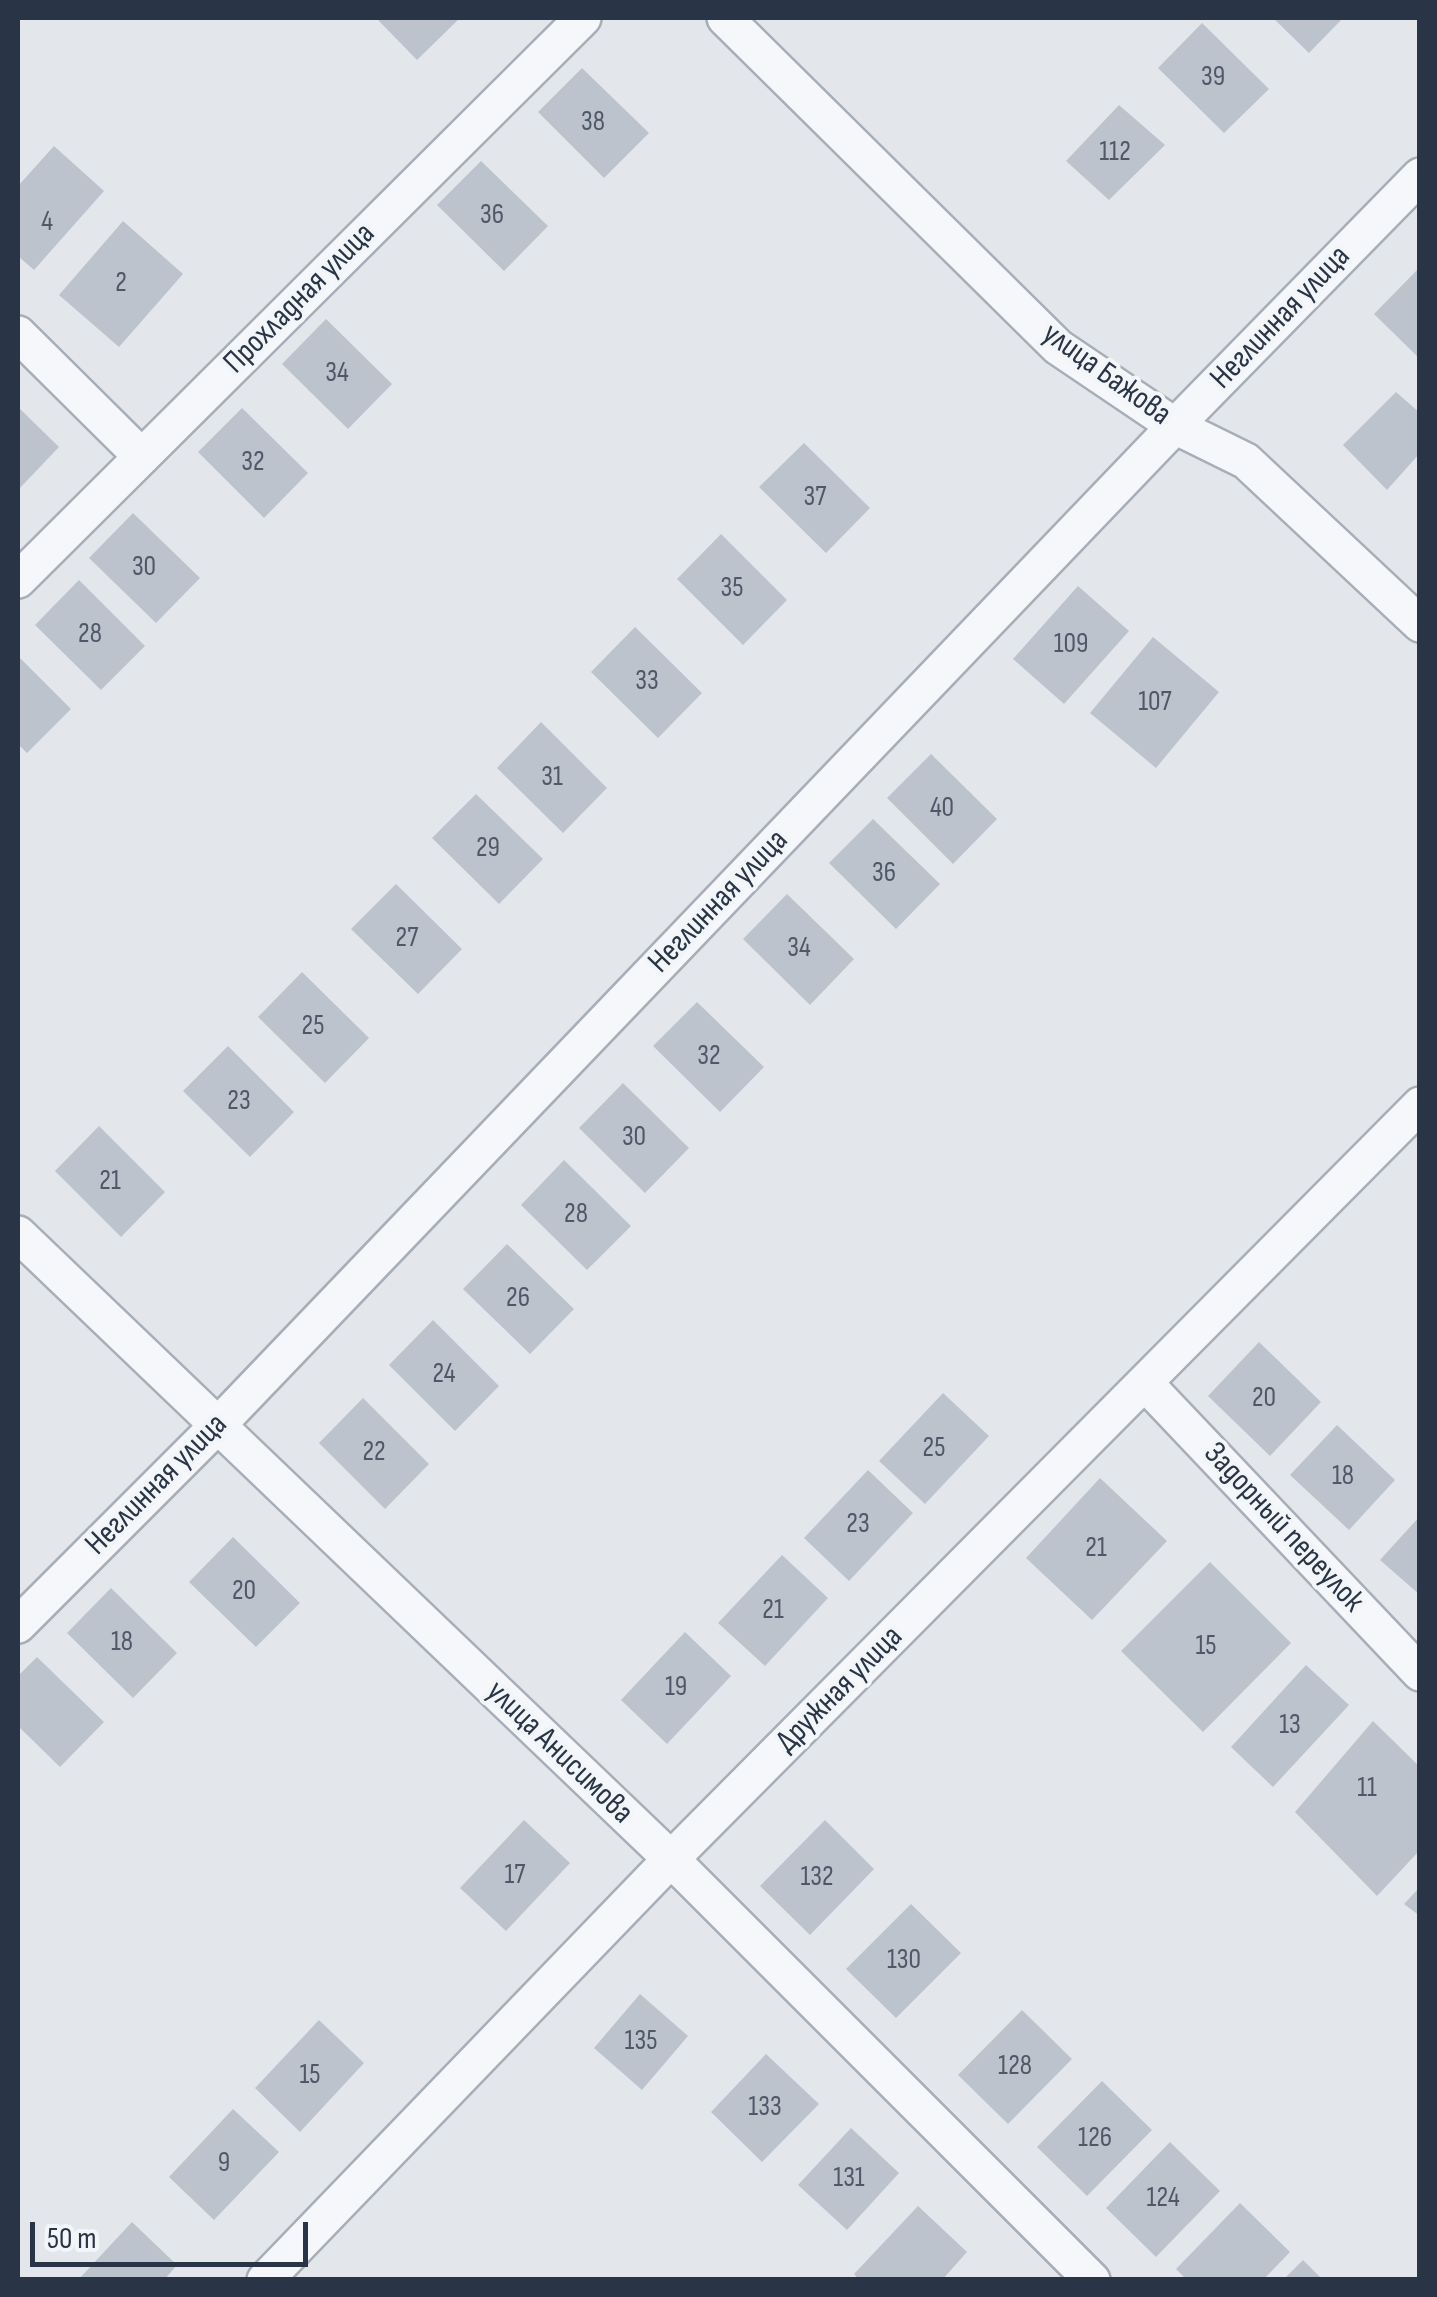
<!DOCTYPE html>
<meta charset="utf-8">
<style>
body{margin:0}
#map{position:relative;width:1437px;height:2297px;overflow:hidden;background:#e3e7ec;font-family:"Sofia Sans Condensed",sans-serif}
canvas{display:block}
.frame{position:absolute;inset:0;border:20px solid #293446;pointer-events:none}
.scale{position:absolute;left:30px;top:2222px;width:278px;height:45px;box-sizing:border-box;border:5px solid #293446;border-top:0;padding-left:12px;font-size:30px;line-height:35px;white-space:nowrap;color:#293446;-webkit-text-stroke:8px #f3f6f9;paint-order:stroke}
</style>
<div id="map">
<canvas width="1437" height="2297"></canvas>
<div class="frame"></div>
<div class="scale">50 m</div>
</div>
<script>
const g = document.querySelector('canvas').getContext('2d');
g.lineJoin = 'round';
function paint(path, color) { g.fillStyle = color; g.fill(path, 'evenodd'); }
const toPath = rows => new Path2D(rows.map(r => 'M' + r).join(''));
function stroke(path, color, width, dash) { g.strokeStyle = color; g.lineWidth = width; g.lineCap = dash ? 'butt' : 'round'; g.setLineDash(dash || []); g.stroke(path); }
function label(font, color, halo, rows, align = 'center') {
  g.font = font + ' "Sofia Sans Condensed",sans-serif'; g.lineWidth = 8; g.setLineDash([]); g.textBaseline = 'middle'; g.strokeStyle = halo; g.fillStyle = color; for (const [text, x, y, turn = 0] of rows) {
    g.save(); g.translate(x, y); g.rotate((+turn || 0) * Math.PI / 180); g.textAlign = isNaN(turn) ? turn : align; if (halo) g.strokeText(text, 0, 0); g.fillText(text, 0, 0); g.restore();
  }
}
paint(toPath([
 [380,18,460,18,417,60,378,20],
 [1273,18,1343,18,1309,53],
 [1202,23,1269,89,1224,133,1158,68],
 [582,68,649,133,604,178,538,112],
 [1119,105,1165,145,1109,200,1066,161],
 [54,146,104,191,34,270,18,256,18,186],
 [481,161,548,226,504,271,437,205],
 [123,221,183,274,119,347,59,295],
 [1418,269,1420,271,1420,359,1374,314],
 [326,319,392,384,348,429,282,364],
 [1396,392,1420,413,1420,453,1387,490,1343,445],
 [18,407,59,447,18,490],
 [242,408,308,473,264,518,198,452],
 [804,443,870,508,826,553,759,487],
 [133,513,200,578,156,623,89,558],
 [721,534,787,600,743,645,677,579],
 [79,580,145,646,101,690,35,625],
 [1078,586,1129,631,1064,704,1013,659],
 [635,627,702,693,658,738,591,672],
 [1153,637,1219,692,1156,768,1090,713],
 [18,656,71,709,27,753,18,744],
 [541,722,607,788,563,833,497,768],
 [931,754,997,819,953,864,887,798],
 [476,794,543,859,499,904,432,838],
 [873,819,940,884,896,929,829,863],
 [396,884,462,949,418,994,351,929],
 [787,894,854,959,810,1005,743,939],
 [302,972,369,1038,325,1083,258,1017],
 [697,1002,764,1067,720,1112,653,1046],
 [228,1046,294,1112,250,1157,183,1091],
 [623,1083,689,1148,645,1193,579,1128],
 [99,1126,165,1192,121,1237,55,1171],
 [564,1160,631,1226,587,1270,521,1205],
 [507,1244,574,1309,530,1354,463,1289],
 [433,1320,499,1386,455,1431,389,1365],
 [1259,1342,1321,1402,1270,1456,1208,1396],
 [943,1393,989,1436,925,1504,879,1461],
 [363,1398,429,1464,385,1509,319,1443],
 [1337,1425,1395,1480,1349,1530,1290,1475],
 [868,1470,913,1513,849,1581,804,1538],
 [1100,1478,1167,1541,1092,1620,1026,1558],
 [1420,1516,1420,1595,1380,1560],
 [233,1537,300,1603,256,1647,189,1582],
 [782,1555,828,1598,765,1666,718,1623],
 [1210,1562,1291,1643,1203,1732,1121,1651],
 [111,1588,177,1653,133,1698,67,1633],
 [685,1632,731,1676,667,1744,621,1700],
 [37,1657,104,1722,60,1767,18,1726,18,1676],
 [1306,1665,1349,1705,1273,1787,1231,1747],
 [1373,1721,1420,1767,1420,1850,1377,1896,1295,1812],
 [524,1820,570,1863,506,1931,460,1888],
 [825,1820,874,1869,810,1935,760,1886],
 [1420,1887,1420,1916,1404,1904],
 [911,1904,961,1953,896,2018,846,1969],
 [640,1994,688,2036,642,2090,594,2048],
 [1022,2010,1072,2059,1008,2124,958,2075],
 [319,2020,364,2063,300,2132,255,2088],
 [766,2054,819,2104,762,2162,711,2112],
 [1102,2081,1152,2130,1087,2196,1037,2147],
 [233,2109,279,2152,214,2220,169,2177],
 [851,2128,899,2173,847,2230,798,2185],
 [1170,2142,1220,2191,1156,2257,1106,2208],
 [1240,2203,1290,2252,1263,2280,1187,2280,1176,2269],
 [918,2206,967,2252,942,2280,859,2280,854,2274],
 [132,2222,177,2265,164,2280,78,2280],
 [1303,2260,1323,2280,1283,2280]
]), '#bcc3cd');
const street = toPath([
 [725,18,1058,347,1175,426,1246,461,1420,624],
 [18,334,142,457],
 [18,580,583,18],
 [18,1234,671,1859,1092,2280],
 [1146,1384,1420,1673],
 [18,1625,217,1426,1175,426,1420,176],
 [265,2280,671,1859,1420,1105]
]);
stroke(street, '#a7aeb7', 40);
stroke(street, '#f6f7fa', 35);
label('28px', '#4e5868', null, [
 ["39",1213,78],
 ["38",593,123],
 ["112",1115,153],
 ["36",492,216],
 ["4",47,223],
 ["2",121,284],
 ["34",337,374],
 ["32",253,463],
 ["37",815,498],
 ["30",144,568],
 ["35",732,589],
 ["28",90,635],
 ["109",1071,645],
 ["33",647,682],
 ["107",1155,703],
 ["31",552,778],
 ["40",942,809],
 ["29",488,849],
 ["36",884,874],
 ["27",407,939],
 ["34",799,949],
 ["25",313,1027],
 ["32",709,1057],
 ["23",239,1102],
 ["30",634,1138],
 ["21",110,1182],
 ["28",576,1215],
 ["26",518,1299],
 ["24",444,1375],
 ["20",1264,1399],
 ["25",934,1449],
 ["22",374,1453],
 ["18",1343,1477],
 ["23",858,1525],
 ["21",1096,1549],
 ["20",244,1592],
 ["21",773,1611],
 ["18",122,1643],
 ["15",1206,1647],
 ["19",676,1688],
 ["13",1290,1726],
 ["11",1367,1789],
 ["17",515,1876],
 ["132",817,1878],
 ["130",904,1961],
 ["135",641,2042],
 ["128",1015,2067],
 ["15",310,2076],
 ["133",765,2108],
 ["126",1095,2139],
 ["9",224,2164],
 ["131",849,2179],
 ["124",1163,2199]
]);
label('32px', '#293446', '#f3f6f9', [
 ["Прохладная улица",300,299,-45],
 ["Неглинная улица",1281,318,-46],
 ["улица Бажова",1106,375,36],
 ["Неглинная улица",719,902,-46],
 ["Неглинная улица",157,1485,-45],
 ["Задорный переулок",1283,1528,47],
 ["Дружная улица",840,1690,-45],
 ["улица Анисимова",559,1753,44]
]);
</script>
